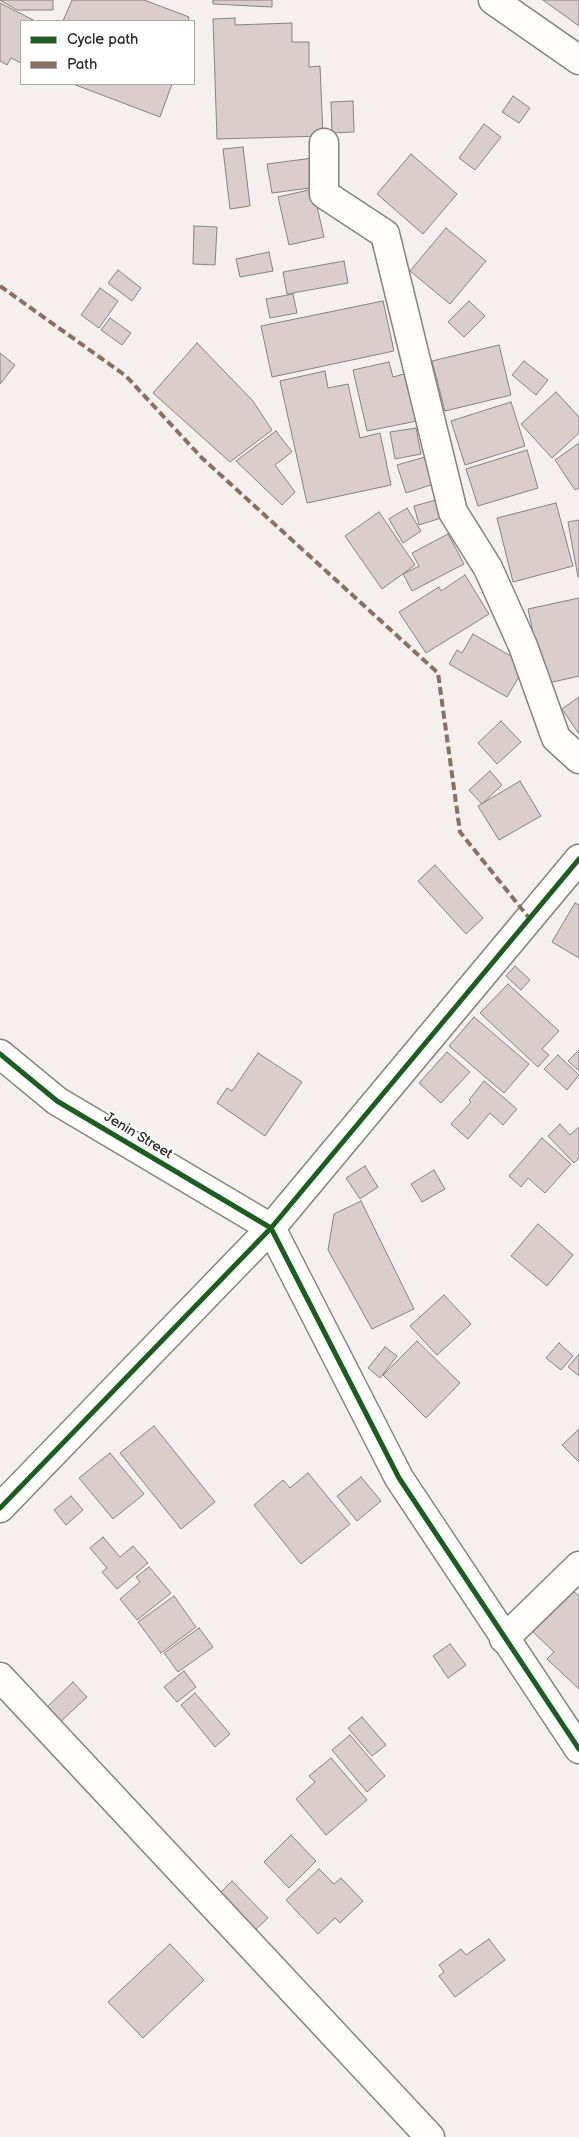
<!DOCTYPE html>
<style>
body{margin:0}
#map{position:relative;width:579px;height:2137px;overflow:hidden;background:#f5efee;font-family:"Balsamiq Sans",sans-serif}
canvas{display:block}
.legend{position:absolute;left:20px;top:20px;width:175px;height:65px;box-sizing:border-box;background:#fff;border:1px solid #aaa;margin:0;padding:6px 9px;list-style:none;font-size:15px;color:#2b2b2b}
.legend li{display:flex;align-items:center;gap:10px;height:25px}
.legend b{width:25px;border:1px solid #aaa}
</style>
<div id="map">
<canvas width="579" height="2137"></canvas>
<ul class="legend">
<li><b style="height:6px;background:#1b5e20"></b>Cycle path</li>
<li><b style="height:6px;background:#8d6e63"></b>Path</li>
</ul>
</div>
<script>
const g = document.querySelector('canvas').getContext('2d');
g.lineJoin = 'round';
function paint(path, color) { g.fillStyle = color; g.fill(path, 'evenodd'); }
const toPath = rows => new Path2D(rows.map(r => 'M' + r).join(''));
function stroke(path, color, width, dash) { g.strokeStyle = color; g.lineWidth = width; g.lineCap = dash ? 'butt' : 'round'; g.setLineDash(dash || []); g.stroke(path); }
function label(font, color, halo, rows, align = 'center') {
  g.font = font + ' "Balsamiq Sans",sans-serif'; g.lineWidth = 4; g.setLineDash([]); g.textBaseline = 'middle'; g.strokeStyle = halo; g.fillStyle = color; for (const [text, x, y, turn = 0] of rows) {
    g.save(); g.translate(x, y); g.rotate((+turn || 0) * Math.PI / 180); g.textAlign = isNaN(turn) ? turn : align; if (halo) g.strokeText(text, 0, 0); g.fillText(text, 0, 0); g.restore();
  }
}
const building = toPath([
 [0,0,53,0,53,10,17,10,0,0],
 [72,0,144,0,189,17,188,21,63,21,72,0],
 [213,0,272,0,272,7,213,4,213,0],
 [543,0,579,0,579,26,543,0],
 [0,3,35,21,21,21,21,63,11,58,7,65,0,61,0,3],
 [235,18,235,25,292,23,292,42,309,42,309,67,320,66,323,136,217,139,213,19,235,18],
 [73,84,172,84,160,117,73,84],
 [513,96,530,108,519,123,502,112,513,96],
 [353,101,354,132,332,133,331,102,353,101],
 [484,124,501,137,475,170,459,158,484,124],
 [243,147,250,206,230,209,223,149,243,147],
 [411,154,457,194,423,234,377,194,411,154],
 [313,158,317,187,272,193,267,164,313,158],
 [313,189,324,237,289,245,278,197,313,189],
 [194,226,217,227,215,265,193,264,194,226],
 [446,228,486,261,450,304,410,271,446,228],
 [269,252,273,271,240,277,236,259,269,252],
 [344,261,348,283,287,294,283,272,344,261],
 [118,270,141,288,132,301,108,283,118,270],
 [100,288,118,301,99,328,81,315,100,288],
 [293,294,297,313,270,318,266,299,293,294],
 [383,301,394,351,272,377,261,326,383,301],
 [469,301,485,316,464,337,448,322,469,301],
 [110,318,131,333,122,345,101,330,110,318],
 [197,343,253,401,272,430,230,462,153,393,197,343],
 [499,345,511,395,445,411,432,361,499,345],
 [0,353,15,365,0,384,0,353],
 [524,361,548,380,536,395,512,375,524,361],
 [389,362,393,377,407,373,417,421,367,431,353,370,389,362],
 [325,371,328,388,348,384,360,438,380,433,391,485,307,503,280,381,325,371],
 [556,392,579,417,579,433,552,458,521,424,556,392],
 [511,402,525,446,465,465,451,421,511,402],
 [416,428,421,454,395,459,390,432,416,428],
 [276,431,292,452,275,465,295,492,282,505,236,461,276,431],
 [579,443,579,488,575,490,555,460,579,443],
 [527,450,538,488,478,506,466,469,527,450],
 [425,457,434,484,406,493,397,465,425,457],
 [436,500,441,518,419,525,414,506,436,500],
 [556,503,573,566,513,582,497,518,556,503],
 [407,508,421,531,403,543,389,519,407,508],
 [379,512,415,565,382,589,345,536,379,512],
 [579,520,579,577,578,577,568,522,579,520],
 [448,534,464,564,412,591,403,574,419,566,412,553,448,534],
 [465,575,489,614,426,653,399,612,439,587,441,591,465,575],
 [579,598,579,676,544,684,528,609,579,598],
 [473,634,526,665,507,697,449,664,457,650,462,653,473,634],
 [579,697,579,734,562,709,579,697],
 [501,721,521,742,497,764,478,743,501,721],
 [490,771,502,785,482,804,469,790,490,771],
 [520,781,541,816,499,840,478,806,520,781],
 [435,865,483,918,466,934,418,881,435,865],
 [575,903,579,905,579,958,552,942,575,903],
 [515,966,530,980,521,990,506,976,515,966],
 [508,984,559,1031,542,1049,549,1055,538,1067,480,1013,508,984],
 [474,1017,529,1064,504,1093,449,1046,474,1017],
 [579,1050,579,1071,568,1061,579,1050],
 [447,1052,470,1072,441,1103,419,1083,447,1052],
 [258,1053,302,1082,265,1136,217,1103,227,1088,232,1091,258,1053],
 [558,1055,579,1075,567,1090,544,1069,558,1055],
 [484,1081,517,1109,503,1125,490,1113,468,1139,451,1124,471,1102,469,1100,484,1081],
 [560,1124,570,1135,579,1127,579,1158,574,1163,548,1136,560,1124],
 [542,1138,571,1164,545,1193,528,1178,521,1187,509,1176,542,1138],
 [365,1166,378,1187,360,1199,346,1178,365,1166],
 [434,1170,445,1189,422,1202,411,1184,434,1170],
 [361,1201,414,1309,372,1329,328,1250,334,1214,361,1201],
 [538,1224,573,1255,547,1286,511,1256,538,1224],
 [444,1295,471,1324,437,1355,410,1326,444,1295],
 [417,1341,460,1383,426,1418,383,1375,417,1341],
 [559,1343,573,1356,561,1370,546,1358,559,1343],
 [385,1347,397,1356,380,1378,368,1368,385,1347],
 [579,1354,579,1376,568,1367,579,1354],
 [154,1426,215,1502,181,1529,120,1453,154,1426],
 [579,1429,579,1462,562,1445,579,1429],
 [110,1453,144,1494,113,1519,79,1478,110,1453],
 [308,1473,350,1524,301,1564,254,1505,283,1480,290,1488,308,1473],
 [361,1477,381,1501,357,1521,337,1496,361,1477],
 [71,1496,83,1510,66,1525,54,1510,71,1496],
 [103,1537,120,1557,133,1546,148,1563,117,1589,102,1572,107,1568,90,1548,103,1537],
 [149,1567,171,1593,137,1620,120,1599,140,1582,136,1577,149,1567],
 [572,1590,579,1596,579,1689,547,1659,554,1652,533,1632,572,1590],
 [174,1596,196,1627,161,1653,138,1622,174,1596],
 [199,1628,213,1647,178,1672,164,1653,199,1628],
 [450,1644,466,1665,448,1678,433,1656,450,1644],
 [184,1671,196,1687,177,1702,164,1687,184,1671],
 [73,1682,87,1697,57,1725,43,1711,73,1682],
 [195,1693,230,1734,215,1747,181,1705,195,1693],
 [362,1717,386,1745,372,1756,348,1728,362,1717],
 [350,1735,385,1776,367,1792,332,1750,350,1735],
 [331,1758,367,1800,326,1835,296,1799,315,1782,309,1776,331,1758],
 [291,1835,316,1861,289,1888,264,1862,291,1835],
 [319,1869,334,1884,341,1878,363,1901,340,1923,335,1918,318,1934,286,1900,319,1869],
 [232,1881,268,1918,255,1930,220,1893,232,1881],
 [489,1939,505,1960,455,1997,439,1976,444,1972,439,1965,461,1949,466,1955,489,1939],
 [170,1944,204,1980,143,2038,108,2002,170,1944]
]);
paint(building, '#dbcdcb');
stroke(building, '#868383', 1);
const minor = toPath([
 [493,0,579,60],
 [324,143,324,194,385,234,453,512,488,568,523,646,556,738,579,759],
 [0,1054,57,1101,271,1228,399,1478,579,1749],
 [0,1508,271,1228,579,859],
 [504,1639,579,1566],
 [0,1677,430,2137]
]);
stroke(minor, '#868383', 31);
stroke(minor, '#fefdfc', 28);
stroke(toPath([
 [0,286,126,376,202,458,438,673,460,832,529,918]
]), '#8d6e63', 4, [8, 4]);
stroke(toPath([
 [0,1054,57,1101,271,1228,399,1478,579,1749],
 [0,1508,271,1228,579,859]
]), '#1b5e20', 5);
label('14px', '#2b2b2b', '#fff', [
 ["Jenin Street",138,1136,31]
]);
</script>
